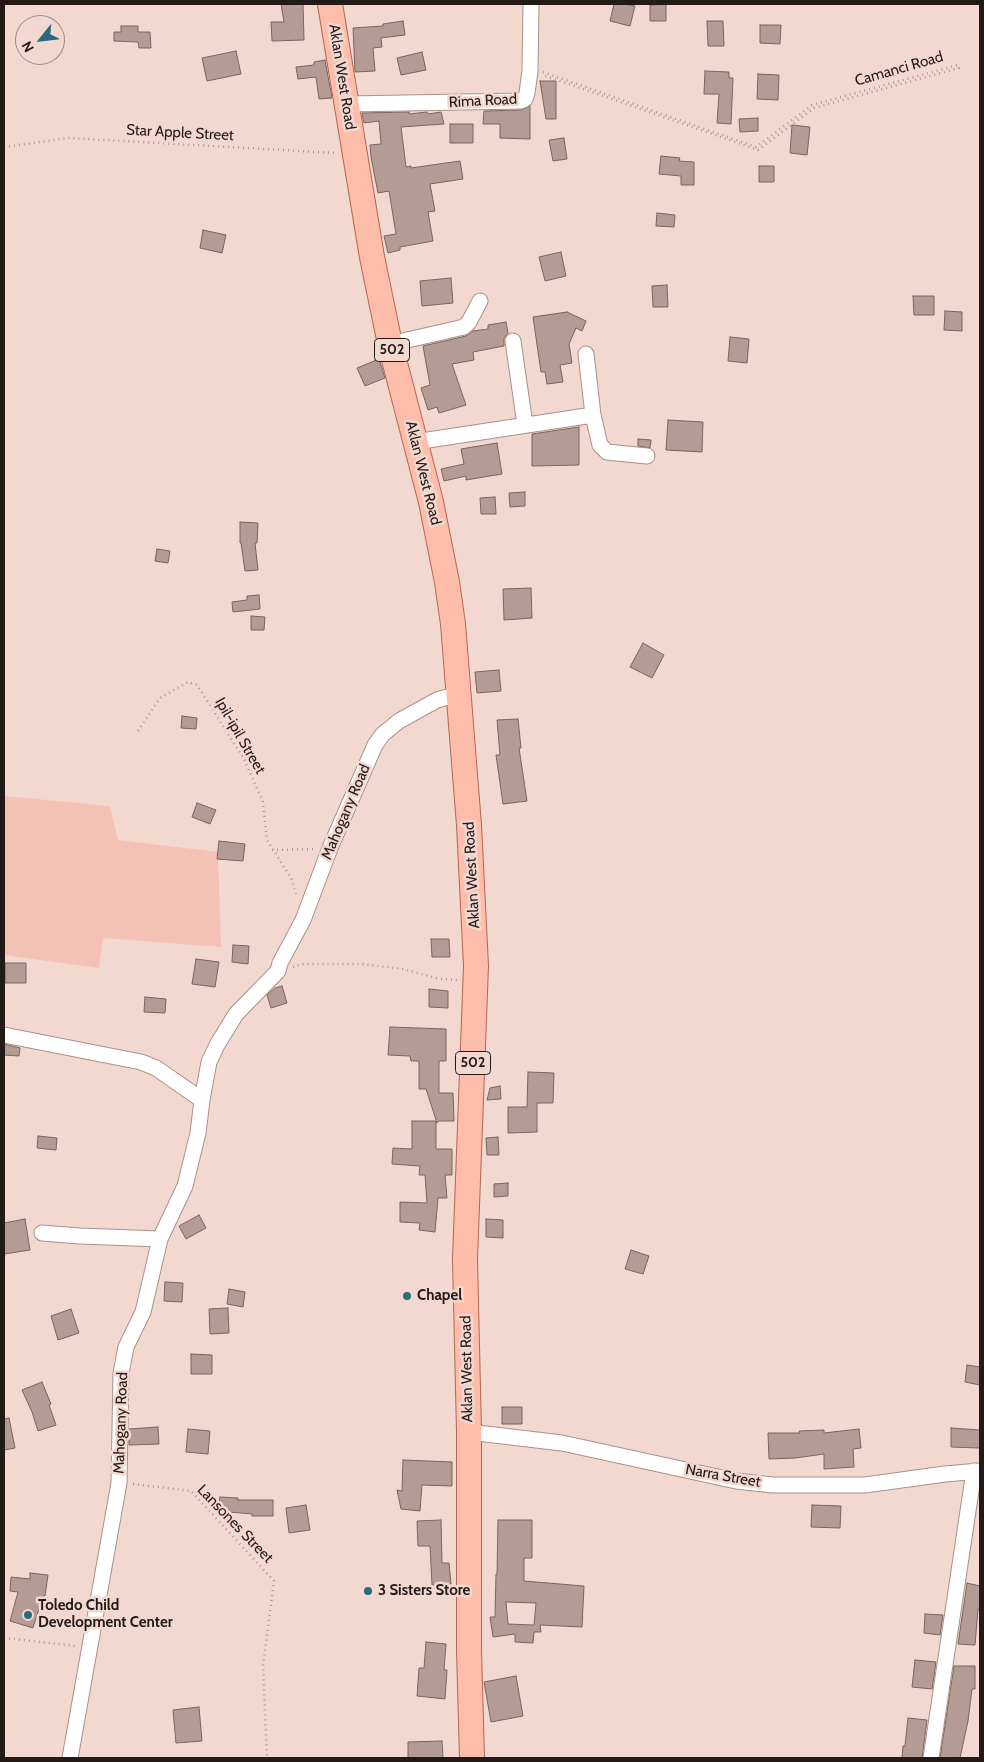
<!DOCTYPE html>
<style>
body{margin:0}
#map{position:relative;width:984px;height:1762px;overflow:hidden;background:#f3d8d0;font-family:Cabin,sans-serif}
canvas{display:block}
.frame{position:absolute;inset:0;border:5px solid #231917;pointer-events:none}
.north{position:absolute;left:15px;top:15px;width:50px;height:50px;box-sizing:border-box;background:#f3d8d0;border:1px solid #a08c86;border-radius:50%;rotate:241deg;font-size:14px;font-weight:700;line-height:20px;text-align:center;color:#231917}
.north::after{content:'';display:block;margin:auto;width:18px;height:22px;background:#276c7c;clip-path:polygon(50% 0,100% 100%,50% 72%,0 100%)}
</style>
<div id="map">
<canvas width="984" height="1762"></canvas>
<div class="frame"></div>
<div class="north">N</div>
</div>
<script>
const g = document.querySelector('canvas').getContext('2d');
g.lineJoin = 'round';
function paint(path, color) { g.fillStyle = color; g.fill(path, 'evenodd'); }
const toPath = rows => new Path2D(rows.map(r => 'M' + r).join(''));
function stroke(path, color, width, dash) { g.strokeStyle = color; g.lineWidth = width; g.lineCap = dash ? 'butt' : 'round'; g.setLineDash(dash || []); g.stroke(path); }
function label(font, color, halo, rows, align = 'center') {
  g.font = font + ' Cabin,sans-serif'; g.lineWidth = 5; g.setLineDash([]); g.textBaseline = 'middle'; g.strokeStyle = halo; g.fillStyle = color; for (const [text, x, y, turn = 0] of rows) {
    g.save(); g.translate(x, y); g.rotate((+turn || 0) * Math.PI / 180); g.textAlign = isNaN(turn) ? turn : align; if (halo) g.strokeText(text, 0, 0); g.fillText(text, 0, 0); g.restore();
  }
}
paint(toPath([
 [4,796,110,806,118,840,218,852,221,947,103,938,99,968,4,955]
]), '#f4c2b4');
const building = toPath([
 [281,4,303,4,304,40,272,41,271,22,284,22,281,4],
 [614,4,624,4,635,6,630,26,610,21,614,4],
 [666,4,666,21,650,21,650,5,666,4],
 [403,21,405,35,381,38,382,47,373,48,375,71,355,72,353,28,383,26,383,24,403,21],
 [707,21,723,21,724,46,708,46,707,21],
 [760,25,781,25,780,44,760,43,760,25],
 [121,26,138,26,138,32,150,32,151,48,139,48,138,42,114,41,114,32,121,32,121,26],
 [236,51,241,74,207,81,202,58,236,51],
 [422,52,426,70,401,75,397,58,422,52],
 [325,60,332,98,319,99,316,77,298,79,296,67,314,65,314,62,325,60],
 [705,71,729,72,729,78,733,78,731,124,717,123,719,94,704,94,705,71],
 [758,74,779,75,778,100,757,99,758,74],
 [540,81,556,81,556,119,546,119,540,81],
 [530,106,530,139,500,138,500,124,483,124,484,111,521,110,530,106],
 [409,112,409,114,427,112,428,114,441,112,444,124,401,127,406,167,411,166,411,168,460,161,463,179,430,184,435,211,428,212,433,241,400,247,400,250,388,253,384,236,396,234,389,191,378,193,371,157,370,145,381,144,379,121,364,123,362,113,409,112],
 [758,118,758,131,740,132,739,119,758,118],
 [450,124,473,124,473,143,450,143,450,124],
 [792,125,810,127,807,155,790,153,792,125],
 [564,138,567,159,553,161,549,140,564,138],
 [661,156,680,158,679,161,694,162,694,185,681,185,681,176,659,174,661,156],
 [759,166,774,166,774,182,759,182,759,166],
 [657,213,675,215,674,227,656,226,657,213],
 [203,230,226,235,222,253,200,248,203,230],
 [561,252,566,276,545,281,539,257,561,252],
 [451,278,453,303,422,306,420,281,451,278],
 [667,285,668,307,653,307,652,286,667,285],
 [913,296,934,296,934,315,914,315,913,296],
 [945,311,962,312,962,331,944,330,945,311],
 [567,312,586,321,582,331,576,328,569,344,572,363,560,365,563,382,547,384,545,372,541,372,533,317,567,312],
 [506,322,508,333,504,338,504,346,473,352,474,360,452,364,466,405,439,413,437,407,428,410,421,388,430,385,423,346,466,336,473,331,488,329,488,325,506,322],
 [730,337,749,339,747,363,728,361,730,337],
 [379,359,385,378,365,386,357,368,379,359],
 [668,420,703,422,702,452,666,450,668,420],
 [579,427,579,465,532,466,532,434,579,427],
 [638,439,651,440,650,448,638,446,638,439],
 [497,443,502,474,466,480,466,476,444,481,441,469,464,464,461,449,497,443],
 [525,492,525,506,510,507,509,493,525,492],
 [495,497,496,514,481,514,480,498,495,497],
 [240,522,258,523,257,543,255,543,258,570,245,571,241,543,240,543,240,522],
 [157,549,170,551,168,563,155,561,157,549],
 [531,588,532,618,504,620,503,589,531,588],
 [259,595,260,609,233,612,232,602,247,600,247,596,259,595],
 [251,616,265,617,264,630,251,630,251,616],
 [643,643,664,655,652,678,630,667,643,643],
 [499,670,501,691,477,693,475,672,499,670],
 [182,716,197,718,196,729,181,728,182,716],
 [518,719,521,748,519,748,527,801,503,804,496,755,500,755,497,720,518,719],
 [197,803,216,810,210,824,192,817,197,803],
 [219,841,245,844,243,861,217,859,219,841],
 [431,939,449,939,450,957,432,957,431,939],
 [233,945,249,946,248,964,232,962,233,945],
 [196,959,219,962,215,987,192,984,196,959],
 [5,963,26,963,26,983,5,983,5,963],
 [282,986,287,1003,271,1008,267,995,275,988,282,986],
 [429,989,448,991,448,1008,429,1007,429,989],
 [145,997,166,999,165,1013,144,1012,145,997],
 [390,1027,446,1029,446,1061,439,1061,439,1093,453,1093,454,1121,439,1121,437,1123,426,1089,419,1089,419,1061,411,1061,410,1056,388,1055,390,1027],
 [4,1044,20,1048,19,1056,4,1055,4,1044],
 [528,1072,554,1073,553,1103,537,1103,537,1132,508,1133,508,1107,527,1107,528,1072],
 [500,1086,501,1099,487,1100,490,1088,500,1086],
 [412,1121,436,1121,436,1149,452,1149,452,1175,445,1175,447,1198,438,1198,435,1232,419,1230,420,1223,400,1222,400,1202,427,1203,425,1175,419,1175,420,1166,392,1164,393,1148,412,1149,412,1121],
 [38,1136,57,1138,56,1150,37,1148,38,1136],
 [498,1137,499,1155,487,1155,486,1138,498,1137],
 [508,1183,508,1196,494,1197,494,1184,508,1183],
 [199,1215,206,1228,186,1239,179,1226,199,1215],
 [25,1219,30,1250,4,1254,4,1223,25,1219],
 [486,1219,503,1220,503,1238,486,1237,486,1219],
 [631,1250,649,1256,643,1274,625,1269,631,1250],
 [165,1282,183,1283,182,1302,164,1301,165,1282],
 [229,1289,245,1292,243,1307,227,1304,229,1289],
 [228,1308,229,1333,210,1334,209,1309,228,1308],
 [71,1309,79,1333,58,1340,51,1316,71,1309],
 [191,1354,212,1355,212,1374,191,1374,191,1354],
 [967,1365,980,1367,980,1385,965,1382,967,1365],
 [42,1382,51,1404,49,1405,56,1425,38,1431,32,1412,22,1390,42,1382],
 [502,1407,522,1407,522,1424,502,1424,502,1407],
 [9,1418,15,1448,4,1450,4,1419,9,1418],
 [158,1427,159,1444,129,1445,129,1429,158,1427],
 [951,1428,980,1430,980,1448,951,1447,951,1428],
 [188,1429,210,1431,208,1454,186,1452,188,1429],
 [859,1429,861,1448,853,1449,854,1467,824,1469,824,1454,795,1458,769,1459,768,1433,800,1433,799,1431,824,1430,824,1433,859,1429],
 [403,1460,452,1462,452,1486,422,1485,420,1511,401,1509,397,1490,402,1491,403,1460],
 [220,1497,238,1498,238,1500,273,1500,273,1516,252,1516,252,1514,218,1511,220,1497],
 [306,1505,310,1530,289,1533,286,1508,306,1505],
 [812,1505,841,1506,840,1528,811,1527,812,1505],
 [441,1520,442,1563,449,1563,451,1584,432,1585,430,1546,418,1546,417,1521,441,1520],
 [498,1520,532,1520,532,1558,524,1558,524,1581,584,1586,582,1627,540,1625,541,1632,534,1632,533,1643,515,1642,515,1634,493,1637,490,1617,495,1617,496,1574,497,1574,498,1520],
 [506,1602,536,1603,534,1625,508,1624,506,1602],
 [30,1573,48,1575,45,1596,43,1596,33,1628,10,1621,18,1592,10,1591,11,1577,30,1579,30,1573],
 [967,1583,980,1586,980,1610,978,1609,975,1645,958,1644,967,1583],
 [925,1614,943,1615,940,1635,924,1633,925,1614],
 [426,1642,446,1644,444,1670,447,1670,445,1699,417,1696,419,1668,424,1668,426,1642],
 [915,1660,936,1662,932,1689,912,1687,915,1660],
 [954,1666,975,1666,975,1689,972,1689,968,1721,960,1758,940,1758,954,1666],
 [516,1676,523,1716,491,1722,484,1682,516,1676],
 [199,1707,202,1741,176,1743,173,1710,199,1707],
 [908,1718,927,1720,922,1758,902,1758,903,1746,905,1746,908,1718],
 [442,1741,443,1758,408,1758,408,1742,442,1741]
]);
paint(building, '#b49b94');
stroke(building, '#7b645e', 1);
const street = toPath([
 [347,104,521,101,525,99,527,93,530,71,531,4],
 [513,341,525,425],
 [390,344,464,327,469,322,480,301],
 [586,354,593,415],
 [415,442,593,415,600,445,607,452,647,456],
 [4,1035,141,1062,156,1068,202,1100],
 [42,1233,80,1236,160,1239],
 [469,1432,562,1443,736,1481,773,1485,865,1485,945,1474,980,1471],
 [70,1758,119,1483,121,1373,126,1347,143,1312,160,1239,185,1186,198,1133,202,1100,209,1062,217,1045,236,1014,278,971,280,963,303,920,330,848,375,745,383,734,399,721,437,700,458,694],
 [931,1758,974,1471]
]);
const primary = toPath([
 [330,4,372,257,390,344,431,502,447,582,453,624,469,825,476,966,465,1259,469,1432,469,1650,472,1758]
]);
stroke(street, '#aa918a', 17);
stroke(primary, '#b16753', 26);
stroke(toPath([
 [543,72,756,147,812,105,958,65,959,68,814,108,758,150,543,75],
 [4,147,69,138,336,153],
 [138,731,160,698,188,682,197,685,244,759,263,802,267,840,291,878,297,897],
 [272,850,316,849],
 [293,967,302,964,362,964,403,969,440,979,458,980],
 [133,1484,191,1491,274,1581,263,1666,267,1758],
 [4,1638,77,1646]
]), '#ad9791', 2.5, [1, 4]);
stroke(street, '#fff', 15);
stroke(primary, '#febdab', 24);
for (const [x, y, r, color] of [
 [407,1296,5,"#276c7c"],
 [368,1591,5,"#276c7c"],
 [28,1615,5,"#276c7c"]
]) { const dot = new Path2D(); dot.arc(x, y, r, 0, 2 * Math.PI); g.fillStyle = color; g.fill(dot); stroke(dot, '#f3d8d0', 2); }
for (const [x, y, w] of [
 [392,350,35],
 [473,1063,35]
]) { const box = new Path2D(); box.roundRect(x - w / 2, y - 11.5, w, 23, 4); g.fillStyle = '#f3d8d0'; g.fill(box); stroke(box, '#231917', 1); }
label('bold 14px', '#231917', null, [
 ["502",392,350],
 ["502",473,1063]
]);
label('15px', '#231917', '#f3d8d0', [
 ["Camanci Road",899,69,-16],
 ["Aklan West Road",342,77,81],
 ["Rima Road",483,101,-3],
 ["Star Apple Street",180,133,3],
 ["Aklan West Road",423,473,76],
 ["Ipil-ipil Street",240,736,60],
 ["Mahogany Road",346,812,-67],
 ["Aklan West Road",472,875,-93],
 ["Aklan West Road",467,1369,-91],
 ["Mahogany Road",121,1423,-88],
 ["Narra Street",723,1476,10],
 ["Lansones Street",235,1524,46]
]);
label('bold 15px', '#231917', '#f3d8d0', [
 ["Chapel",417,1296],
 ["3 Sisters Store",378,1591],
 ["Toledo Child",38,1606],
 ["Development Center",38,1623]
], 'left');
</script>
